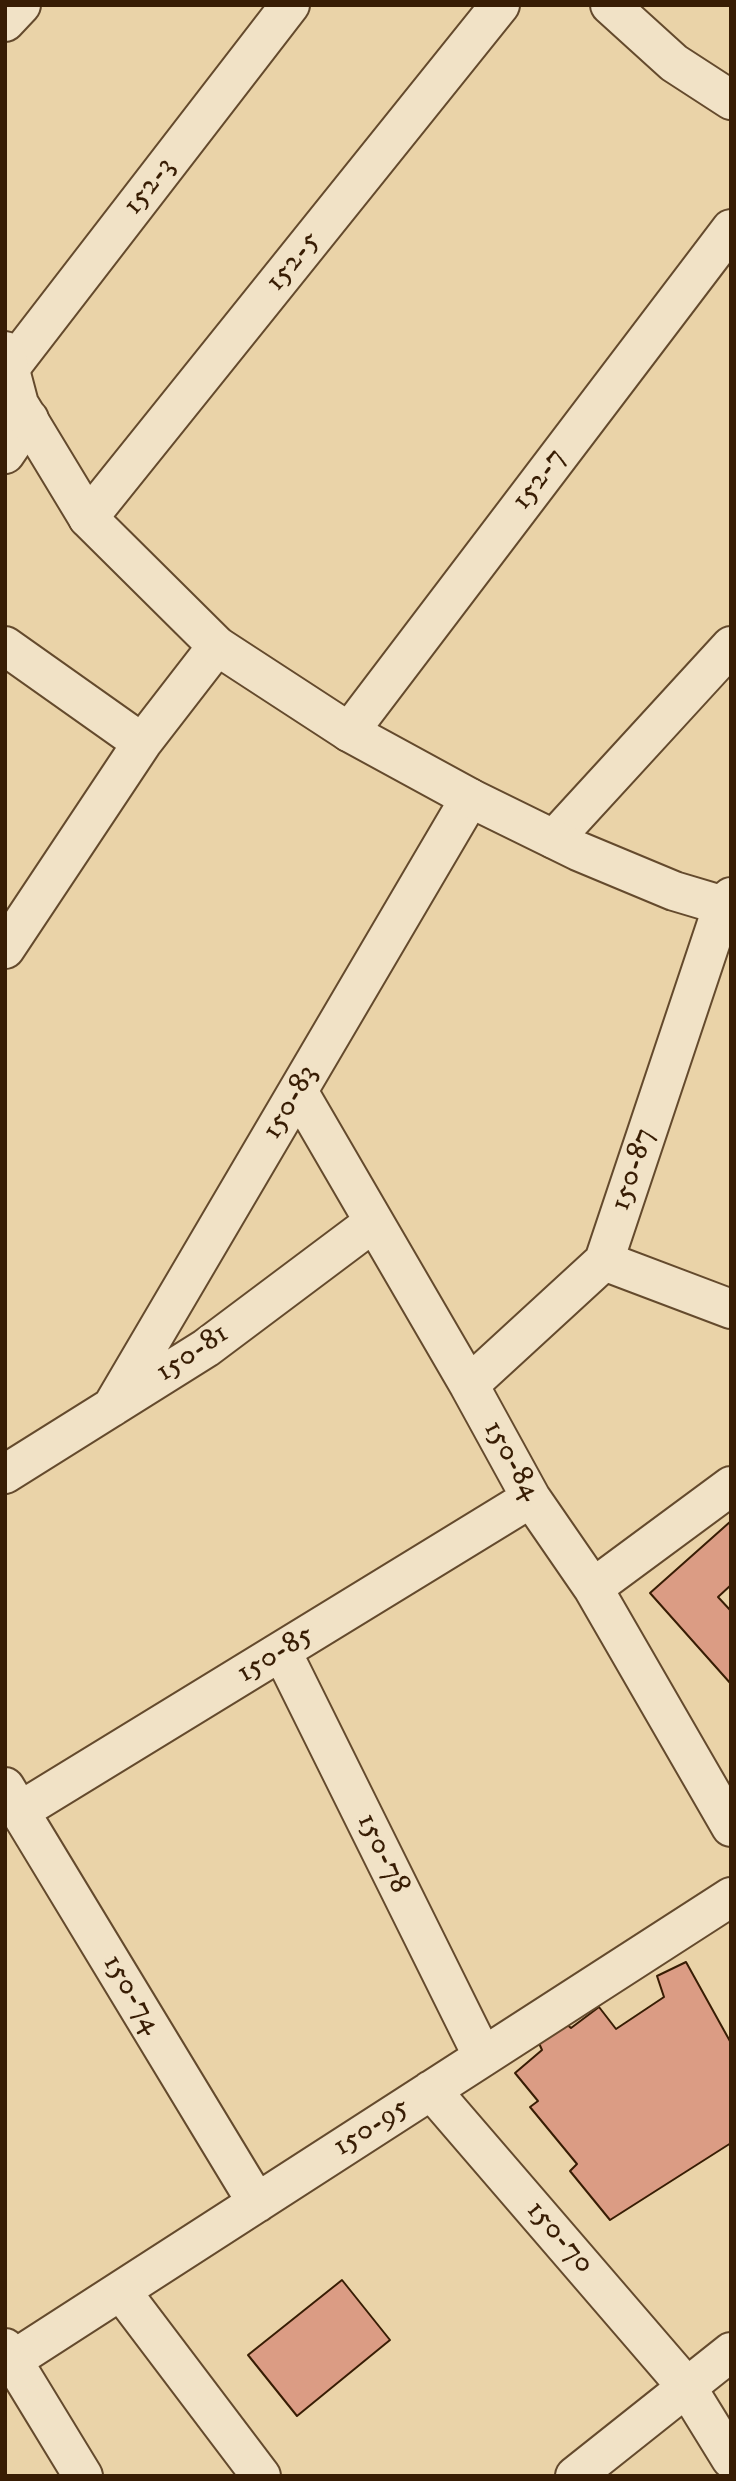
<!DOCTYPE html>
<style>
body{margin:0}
#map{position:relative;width:736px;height:2481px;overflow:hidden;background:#ead3a8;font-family:"IM FELL DW Pica",serif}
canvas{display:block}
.frame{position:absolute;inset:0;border:7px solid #381d04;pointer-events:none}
</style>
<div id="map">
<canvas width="736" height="2481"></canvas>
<div class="frame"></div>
</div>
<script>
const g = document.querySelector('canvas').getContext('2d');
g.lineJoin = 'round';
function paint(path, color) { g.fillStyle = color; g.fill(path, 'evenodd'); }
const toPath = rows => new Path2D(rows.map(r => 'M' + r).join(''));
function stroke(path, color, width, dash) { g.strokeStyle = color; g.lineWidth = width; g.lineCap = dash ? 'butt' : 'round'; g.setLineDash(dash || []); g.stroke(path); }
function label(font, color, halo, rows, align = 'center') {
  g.font = font + ' "IM FELL DW Pica",serif'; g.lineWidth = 7; g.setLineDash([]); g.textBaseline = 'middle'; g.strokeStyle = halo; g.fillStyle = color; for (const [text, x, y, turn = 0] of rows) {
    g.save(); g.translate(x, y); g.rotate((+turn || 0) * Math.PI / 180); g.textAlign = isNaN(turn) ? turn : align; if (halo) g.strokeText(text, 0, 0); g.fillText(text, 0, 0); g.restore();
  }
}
const building = toPath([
 [731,1521,731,1585,718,1597,731,1611,731,1684,650,1593,731,1521],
 [686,1962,731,2043,731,2143,610,2220,570,2171,577,2164,530,2107,538,2101,515,2073,542,2050,538,2041,564,2022,571,2028,599,2007,616,2029,664,1997,657,1976,686,1962],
 [342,2280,390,2340,297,2416,248,2355,342,2280]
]);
paint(building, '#db9c84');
stroke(building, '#381d04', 2);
const minor = toPath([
 [610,5,674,63,731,100],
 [5,22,21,5],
 [10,368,290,5],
 [5,454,29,419],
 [88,518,500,5],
 [5,646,142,743],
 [349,732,731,229],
 [554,839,731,646],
 [5,949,142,743,217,646],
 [298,1091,469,1385,531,1498,593,1588,731,1827],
 [604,1261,731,1309],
 [469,1385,604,1261,723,905,731,897],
 [112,1407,470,798],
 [5,1474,206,1348,374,1222],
 [593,1588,731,1486],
 [282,1652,483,2057],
 [5,1787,257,2203],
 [20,1811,531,1498],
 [431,2090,686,2386,731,2459],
 [121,2291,261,2476],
 [5,2348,83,2476],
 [13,2360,731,1897]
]);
const tertiary = toPath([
 [5,351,19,404,88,518,217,646,349,732,470,798,578,851,674,891,731,908],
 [575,2476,731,2352]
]);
stroke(minor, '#644a2d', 42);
stroke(tertiary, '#644a2d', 42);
stroke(minor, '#f1e2c6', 38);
stroke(tertiary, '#f1e2c6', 38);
label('30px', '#381d04', '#f1e2c6', [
 ["152-3",150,187,-52],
 ["152-5",294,262,-51],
 ["152-7",540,480,-53],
 ["150-83",291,1103,-60],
 ["150-87",634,1170,-72],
 ["150-81",193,1354,-34],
 ["150-84",511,1461,60],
 ["150-85",276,1655,-32],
 ["150-78",382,1854,64],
 ["150-74",131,1995,59],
 ["150-95",372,2128,-33],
 ["150-70",559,2238,49]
]);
</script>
